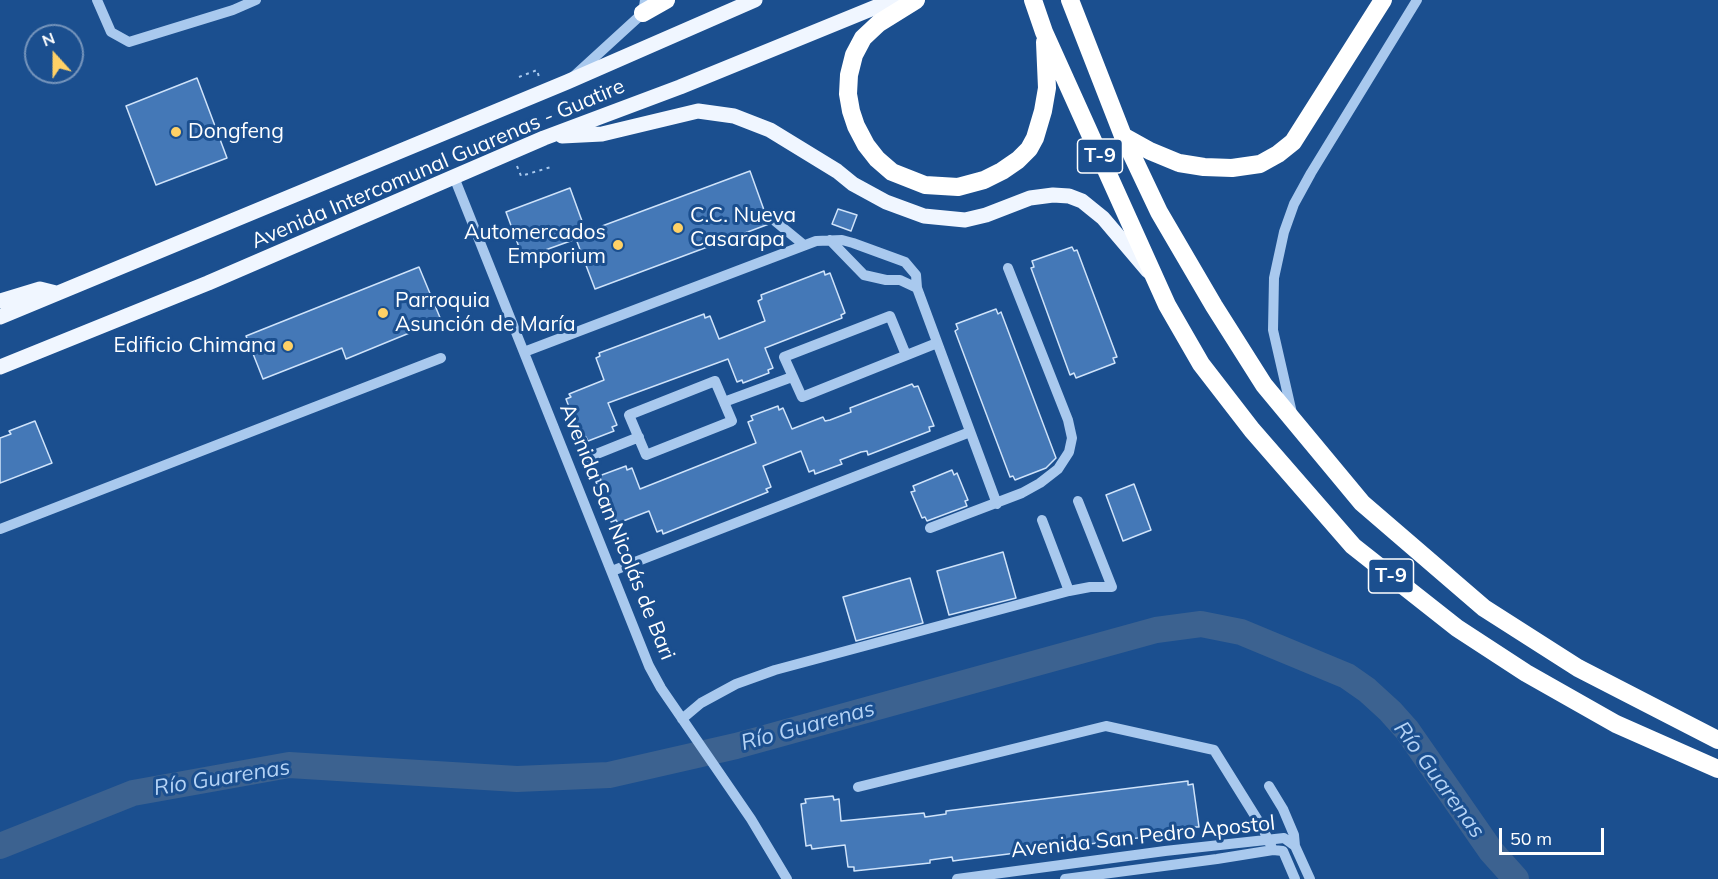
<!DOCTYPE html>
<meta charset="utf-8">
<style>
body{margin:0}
#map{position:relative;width:1718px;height:879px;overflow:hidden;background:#1b4f8f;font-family:Mulish,sans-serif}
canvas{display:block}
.north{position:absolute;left:24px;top:24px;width:60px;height:60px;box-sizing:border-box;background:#1b4f8f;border:2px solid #7695bc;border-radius:50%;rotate:339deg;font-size:16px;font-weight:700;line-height:24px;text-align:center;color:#fff}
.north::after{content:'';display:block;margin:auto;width:21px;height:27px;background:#ffd166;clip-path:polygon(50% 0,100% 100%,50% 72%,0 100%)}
.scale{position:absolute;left:1499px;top:828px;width:105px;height:27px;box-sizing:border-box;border:3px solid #fff;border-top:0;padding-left:8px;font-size:18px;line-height:21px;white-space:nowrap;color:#fff;-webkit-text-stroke:4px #1b4f8f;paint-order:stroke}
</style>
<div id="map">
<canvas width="1718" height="879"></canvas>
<div class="north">N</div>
<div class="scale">50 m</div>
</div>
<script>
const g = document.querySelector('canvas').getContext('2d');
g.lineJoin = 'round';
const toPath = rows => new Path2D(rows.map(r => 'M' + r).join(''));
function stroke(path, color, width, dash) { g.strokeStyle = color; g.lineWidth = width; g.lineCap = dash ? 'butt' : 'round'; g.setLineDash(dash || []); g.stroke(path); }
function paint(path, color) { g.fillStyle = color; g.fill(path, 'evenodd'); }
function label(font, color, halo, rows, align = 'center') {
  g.font = font + ' Mulish,sans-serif'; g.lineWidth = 6; g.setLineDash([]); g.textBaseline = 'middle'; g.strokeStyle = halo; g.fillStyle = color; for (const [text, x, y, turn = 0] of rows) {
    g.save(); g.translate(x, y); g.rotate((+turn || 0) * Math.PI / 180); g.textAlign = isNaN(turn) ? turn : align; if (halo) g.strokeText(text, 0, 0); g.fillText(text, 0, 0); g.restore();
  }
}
stroke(toPath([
 [0,846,133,793,289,765,517,779,609,775,736,746,1156,630,1201,624,1241,632,1347,676,1367,690,1390,711,1407,730,1491,851,1516,879]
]), '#3c6290', 26);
const building = toPath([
 [197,78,227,158,156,185,126,106,197,78],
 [750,171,769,224,595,289,576,239,523,258,506,212,570,188,586,232,750,171],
 [838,209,857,215,851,231,832,224,838,209],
 [1072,247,1074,251,1077,250,1117,357,1113,358,1115,363,1076,378,1074,373,1070,375,1031,268,1034,267,1032,261,1072,247],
 [419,267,441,320,346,359,342,348,263,379,246,336,419,267],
 [824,271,825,275,830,273,845,313,841,315,842,318,765,348,773,368,768,370,769,373,743,383,742,380,737,382,728,359,608,403,617,425,612,427,614,431,588,441,586,437,581,439,566,399,571,397,569,394,604,380,596,358,600,356,599,353,704,314,705,318,710,316,719,339,765,321,758,301,762,299,761,295,824,271],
 [996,309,998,314,1001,312,1056,458,1046,468,1015,480,1013,476,1010,477,955,331,958,329,956,324,996,309],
 [912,384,914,387,918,386,934,426,929,427,930,431,868,455,867,451,861,452,840,460,842,464,815,474,814,470,809,472,801,451,763,466,771,487,766,489,768,492,663,534,662,530,657,532,649,511,618,523,616,520,611,522,596,482,601,480,599,476,626,466,627,470,632,468,640,489,756,443,748,422,753,420,751,416,778,406,779,410,783,408,792,429,823,417,825,421,830,420,851,412,850,408,912,384],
 [35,421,52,463,0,483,0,438,11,434,9,431,35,421],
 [952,470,954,475,957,473,968,500,965,501,967,506,927,521,925,517,922,518,911,492,915,491,913,486,952,470],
 [1134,484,1151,530,1123,541,1106,495,1134,484],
 [1003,552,1016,598,949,615,937,571,1003,552],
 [910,578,923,623,856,641,843,597,910,578],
 [1188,781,1188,785,1193,784,1199,827,1194,827,1194,831,960,860,953,861,952,857,930,860,930,863,854,871,854,867,848,867,845,845,812,849,811,845,806,846,801,804,806,803,805,799,833,796,834,800,839,799,841,821,924,813,925,817,946,814,946,811,1188,781]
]);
paint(building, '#4478b7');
stroke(building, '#cfe3fa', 1.5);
stroke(toPath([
 [519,77,537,70,539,77],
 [517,166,521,176,551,167]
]), '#a9c9ee', 2, [3, 4.5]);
stroke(toPath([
 [97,0,111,32,129,42,233,10,256,0],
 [573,77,643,13,645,0],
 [454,177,649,666,661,688,751,819,787,879],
 [776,222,804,245],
 [830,240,864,275,886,280,900,280,917,288],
 [524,352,816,241,842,240,853,243,905,262,916,275,917,288,997,504],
 [906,355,890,316,784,357,802,397,937,343],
 [715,381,732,421,646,455,629,415,715,381],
 [724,402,792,377],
 [1292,413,1273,330,1274,278,1284,232,1294,204,1311,173,1417,0],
 [589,457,639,437],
 [1042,520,1069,591],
 [930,528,1022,493,1040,483,1058,469,1069,452,1072,438,1068,420,1008,268],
 [0,529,441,358],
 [612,571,970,432],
 [682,719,701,703,736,684,775,670,1069,591,1090,587,1112,587,1078,501],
 [1269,786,1283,809,1294,835,1295,846],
 [858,787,1106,726,1214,750,1262,827,1273,850],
 [957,879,1165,851,1284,838,1295,846,1310,879],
 [1065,879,1217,859,1273,850,1283,851,1295,879]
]), '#a9c9ee', 10);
stroke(toPath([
 [562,136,602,134,698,111,734,116,770,130,837,171,853,184,886,202,924,216,965,220,986,215,1030,198,1053,195,1069,196,1082,201,1103,218,1148,271],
 [0,301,40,289,56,293],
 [0,317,567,82,755,0],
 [0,367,208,283,544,138,680,87,893,0]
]), '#f0f6ff', 15);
stroke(toPath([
 [916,0,879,23,863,38,854,55,849,75,848,94,851,111,856,126,866,145,877,159,892,172,925,185,958,187,984,180,1002,171,1018,160,1029,149,1035,138,1043,111,1047,88,1045,42],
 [1033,0,1044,32,1167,305,1201,364,1252,430,1353,546,1457,628,1526,673,1616,724,1718,769],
 [1070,0,1123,136,1159,212,1214,306,1264,385,1362,503,1484,608,1578,668,1718,740],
 [643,13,666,0],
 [1123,136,1150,151,1179,163,1204,167,1232,168,1260,164,1278,154,1293,142,1383,0]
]), '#fff', 18);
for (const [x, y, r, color] of [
 [176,132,6,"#ffd166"],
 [678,228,6,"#ffd166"],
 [618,245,6,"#ffd166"],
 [383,313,6,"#ffd166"],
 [288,346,6,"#ffd166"]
]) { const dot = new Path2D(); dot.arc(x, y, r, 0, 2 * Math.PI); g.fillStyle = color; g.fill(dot); stroke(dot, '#1b4f8f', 2); }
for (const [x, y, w] of [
 [1100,156,45],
 [1391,576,45]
]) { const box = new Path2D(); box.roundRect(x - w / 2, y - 17, w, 34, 4.5); g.fillStyle = '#1b4f8f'; g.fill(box); stroke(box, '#fff', 1.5); }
label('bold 20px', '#fff', null, [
 ["T-9",1100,156],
 ["T-9",1391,576]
]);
label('21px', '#fff', '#1b4f8f', [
 ["Dongfeng",188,132],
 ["C.C. Nueva",690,216],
 ["Casarapa",690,240],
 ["Automercados",606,233,"right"],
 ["Emporium",606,257,"right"],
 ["Parroquia",395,301],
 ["Asunción de María",395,325],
 ["Edificio Chimana",276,346,"right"]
], 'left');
label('21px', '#fff', '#1b4f8f', [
 ["Avenida Intercomunal Guarenas - Guatire",438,164,-23],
 ["Avenida San Nicolás de Bari",617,532,68],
 ["Avenida San Pedro Apostol",1143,837,-6]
]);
label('italic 22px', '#b5d3f5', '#1b4f8f', [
 ["Río Guarenas",808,726,-15],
 ["Río Guarenas",222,778,-9],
 ["Río Guarenas",1439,780,54]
]);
</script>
